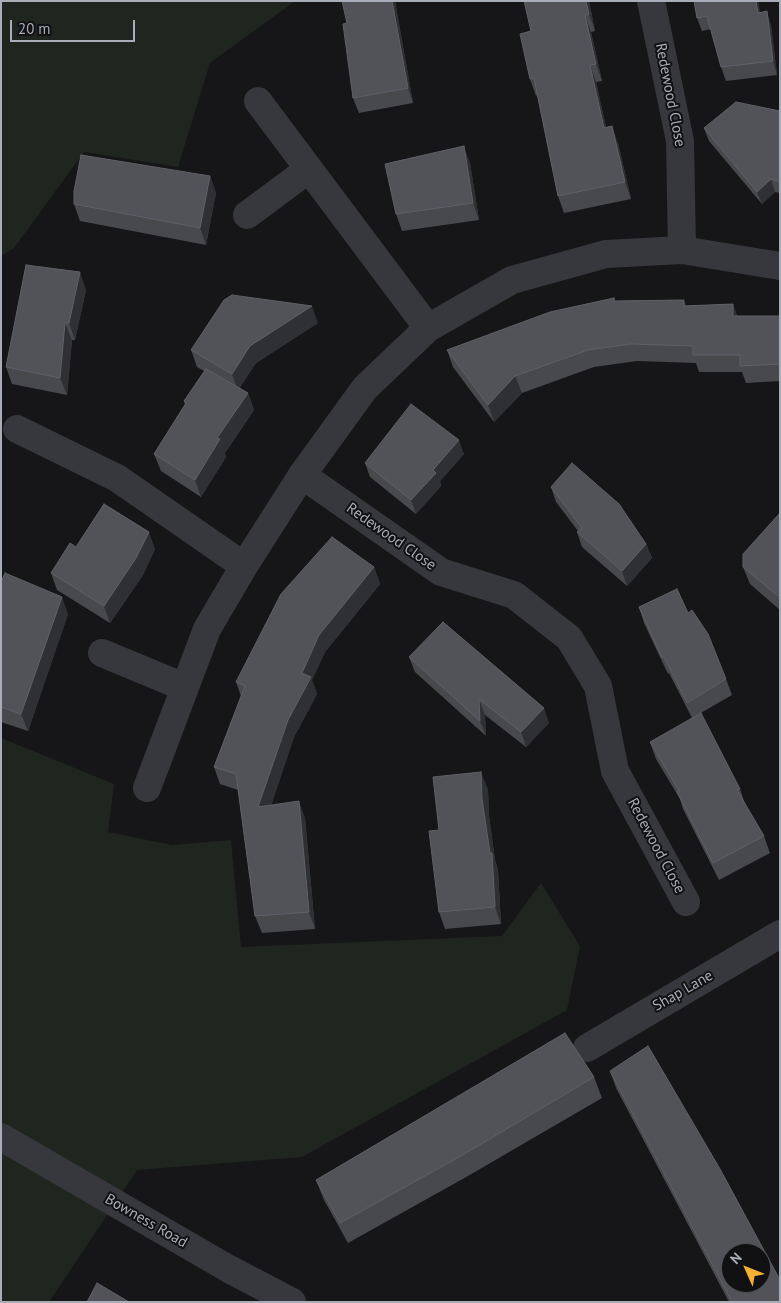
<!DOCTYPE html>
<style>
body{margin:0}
#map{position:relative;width:781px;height:1303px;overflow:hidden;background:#161618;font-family:"PT Sans",sans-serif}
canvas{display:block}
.frame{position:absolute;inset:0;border:2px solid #a8adb8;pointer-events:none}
.north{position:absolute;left:721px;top:1243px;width:50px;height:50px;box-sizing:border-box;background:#111113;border:1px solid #4d4f55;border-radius:50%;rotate:314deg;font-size:14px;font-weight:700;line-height:20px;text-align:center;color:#a8adb8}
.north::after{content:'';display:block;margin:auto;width:18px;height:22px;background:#f2b134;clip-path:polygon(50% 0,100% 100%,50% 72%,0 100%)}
.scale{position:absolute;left:10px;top:20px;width:125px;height:22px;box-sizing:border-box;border:2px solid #a8adb8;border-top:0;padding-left:6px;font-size:15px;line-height:18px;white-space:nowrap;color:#a8adb8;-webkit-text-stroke:4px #111113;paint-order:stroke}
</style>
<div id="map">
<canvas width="781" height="1303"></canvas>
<div class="frame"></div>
<div class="north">N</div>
<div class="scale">20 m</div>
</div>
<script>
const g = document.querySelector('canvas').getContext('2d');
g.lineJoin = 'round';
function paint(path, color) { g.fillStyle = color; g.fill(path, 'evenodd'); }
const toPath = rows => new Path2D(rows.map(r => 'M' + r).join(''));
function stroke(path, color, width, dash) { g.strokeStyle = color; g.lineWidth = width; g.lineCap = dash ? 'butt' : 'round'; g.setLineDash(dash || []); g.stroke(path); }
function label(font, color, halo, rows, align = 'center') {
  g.font = font + ' "PT Sans",sans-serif'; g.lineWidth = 4; g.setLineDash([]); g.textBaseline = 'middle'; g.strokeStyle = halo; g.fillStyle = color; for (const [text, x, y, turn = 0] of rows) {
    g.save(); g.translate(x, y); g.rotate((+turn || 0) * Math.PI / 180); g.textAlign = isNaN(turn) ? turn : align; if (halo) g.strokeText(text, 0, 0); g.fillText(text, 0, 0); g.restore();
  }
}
paint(toPath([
 [1,1,295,1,210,63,178,167,84,152,14,248,1,256],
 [1,738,114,784,108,832,172,845,231,840,241,947,502,936,541,883,580,946,567,1010,302,1157,137,1170,49,1302,1,1302]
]), '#1e261f');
stroke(toPath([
 [651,1,680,141,682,250],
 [258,101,428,328],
 [247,215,309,169],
 [17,429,117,478,244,566],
 [302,475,441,572,514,595,569,638,598,686,615,771,686,902],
 [102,653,184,687],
 [147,788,207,629,244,566,302,475,365,388,428,328,512,280,606,254,682,250,780,266],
 [587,1048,780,934],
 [1,1137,229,1269,292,1302]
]), '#37383d', 28);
paint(toPath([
 [395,1,413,103,359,113,353,98,347,23],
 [589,1,595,31,591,32,602,81,596,82,606,127,618,143,631,199,564,213,558,196,537,95,536,96,530,79,531,31],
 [694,1,758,1,760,13,771,25,777,75,726,81,721,67,711,29,702,31,697,18],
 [780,111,780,193,775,192,762,204,709,141,704,128],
 [470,163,479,220,402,231,396,214],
 [210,176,216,193,206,245,80,221,74,204],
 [86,290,75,340,72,340,67,395,12,384,6,367],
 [614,298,615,301,684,300,686,306,733,304,737,316,780,316,780,381,746,383,742,372,699,372,696,363,637,361,594,367,522,393,494,422,453,367,447,350],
 [318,323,256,363,239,388,248,393,254,410,225,453,226,457,201,497,161,471,154,454,185,405,184,401,204,371,197,367,191,350],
 [464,454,440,481,441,486,416,514,370,477,365,463],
 [551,487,646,544,652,558,627,586,582,547,577,532,578,531,556,502],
 [780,513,780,610,750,584,743,567],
 [76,547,155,549,143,575,110,623,57,590,51,573],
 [374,567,380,584,325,652,312,680,317,694,294,737,271,805,305,818,315,929,262,933,255,916,238,790,220,784,214,767,241,696,236,682],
 [1,582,68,614,28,731,1,722],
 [639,607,688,613,726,679,732,695,692,718,669,673,668,674,644,623],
 [409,657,549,723,526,747,485,715,486,736,415,672],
 [650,742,740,789,745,804,764,836,770,853,719,880,683,809,680,799,656,759],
 [488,789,489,816,495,860,498,870,501,924,445,929,439,912,439,830],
 [610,1071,780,1302,729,1302,616,1088],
 [594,1077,602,1098,468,1176,348,1243,324,1200,316,1180]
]), '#47494d');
paint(toPath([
 [392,1,395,1,413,103,408,88],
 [586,1,589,1,595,31,589,14],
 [756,1,758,1,763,26,758,13],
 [767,11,771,25,777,75,773,61],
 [585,15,591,32,602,81,596,64],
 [590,65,596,82,610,145,604,128],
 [612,126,618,143,631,199,625,182],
 [464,146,470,163,479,220,473,203],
 [210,176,216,193,206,245,200,228],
 [771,179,775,192,762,204,757,192],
 [80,272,86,290,75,340,69,323],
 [733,304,739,321,733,316],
 [312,306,318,323,256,363,238,391,232,374,250,346],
 [65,323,72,340,67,395,60,378],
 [515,376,522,393,494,422,488,405],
 [248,393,254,410,225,453,226,457,201,497,195,480,217,438],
 [459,440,464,454,440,481,441,486,416,514,411,500,433,470],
 [149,532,155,549,143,575,110,623,104,606],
 [646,544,652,558,627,586,622,571],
 [374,567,380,584,325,652,312,680,317,694,294,737,265,824,258,807,302,673,319,635],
 [62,597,68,614,28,731,21,714],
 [479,699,485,715,486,736,480,721],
 [544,708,549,723,526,747,521,732],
 [481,772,488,789,489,816,495,860,498,870,501,924,495,907,490,853,482,799],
 [299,801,305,818,315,929,309,912]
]), '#2f3033');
const building = toPath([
 [342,1,392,1,408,88,353,98,343,24,347,23,342,1],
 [524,1,586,1,589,14,585,15,596,64,590,65,604,128,612,126,625,182,558,196,534,78,530,79,520,34,531,31,524,1],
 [694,1,756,1,758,13,767,11,773,61,721,67,707,16,697,18,694,1],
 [736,102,780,111,780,182,771,179,757,192,704,128,736,102],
 [464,146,473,203,396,214,385,164,464,146],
 [81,155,210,176,200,228,74,204,74,191,81,155],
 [26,265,80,272,69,323,65,323,60,378,6,367,26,265],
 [232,295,312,306,250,346,232,374,191,350,224,300,232,295],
 [614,298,614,301,684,300,683,306,733,304,733,316,780,316,780,364,740,366,740,355,693,355,693,346,631,344,588,350,515,376,488,405,447,350,550,312,614,298],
 [206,369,248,393,217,438,220,439,195,480,154,454,186,403,184,401,206,369],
 [411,404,459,440,433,470,436,473,411,500,365,463,411,404],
 [572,463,619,504,646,544,622,571,577,532,582,528,551,487,572,463],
 [104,504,149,532,136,558,104,606,51,573,70,543,76,547,104,504],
 [780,513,780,594,778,596,743,567,743,554,780,513],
 [332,537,374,567,319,635,302,673,311,677,288,720,258,807,299,801,309,912,255,916,236,774,214,767,245,686,236,682,281,594,332,537],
 [5,573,62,597,21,714,1,707,1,582,5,573],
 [677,589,688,613,692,610,708,634,726,679,687,703,664,657,662,658,639,607,677,589],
 [443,622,544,708,521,732,479,699,480,721,409,657,443,622],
 [701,713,740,789,737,790,764,836,713,863,677,792,679,791,650,742,701,713],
 [481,772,482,799,490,853,492,853,495,907,439,912,429,831,439,830,433,777,481,772],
 [565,1033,594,1077,461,1156,340,1223,316,1180,565,1033],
 [648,1046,720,1169,780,1280,780,1302,732,1302,610,1071,648,1046],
 [731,1253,761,1253,761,1283,731,1283,731,1253],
 [97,1283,129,1302,87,1302,97,1283]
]);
paint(building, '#525359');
stroke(building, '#5f6168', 1);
label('15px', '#a8adb8', '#111113', [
 ["Redewood Close",670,95,79],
 ["Redewood Close",391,537,35],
 ["Redewood Close",656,846,62],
 ["Shap Lane",683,991,-30],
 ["Bowness Road",146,1221,30]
]);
</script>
